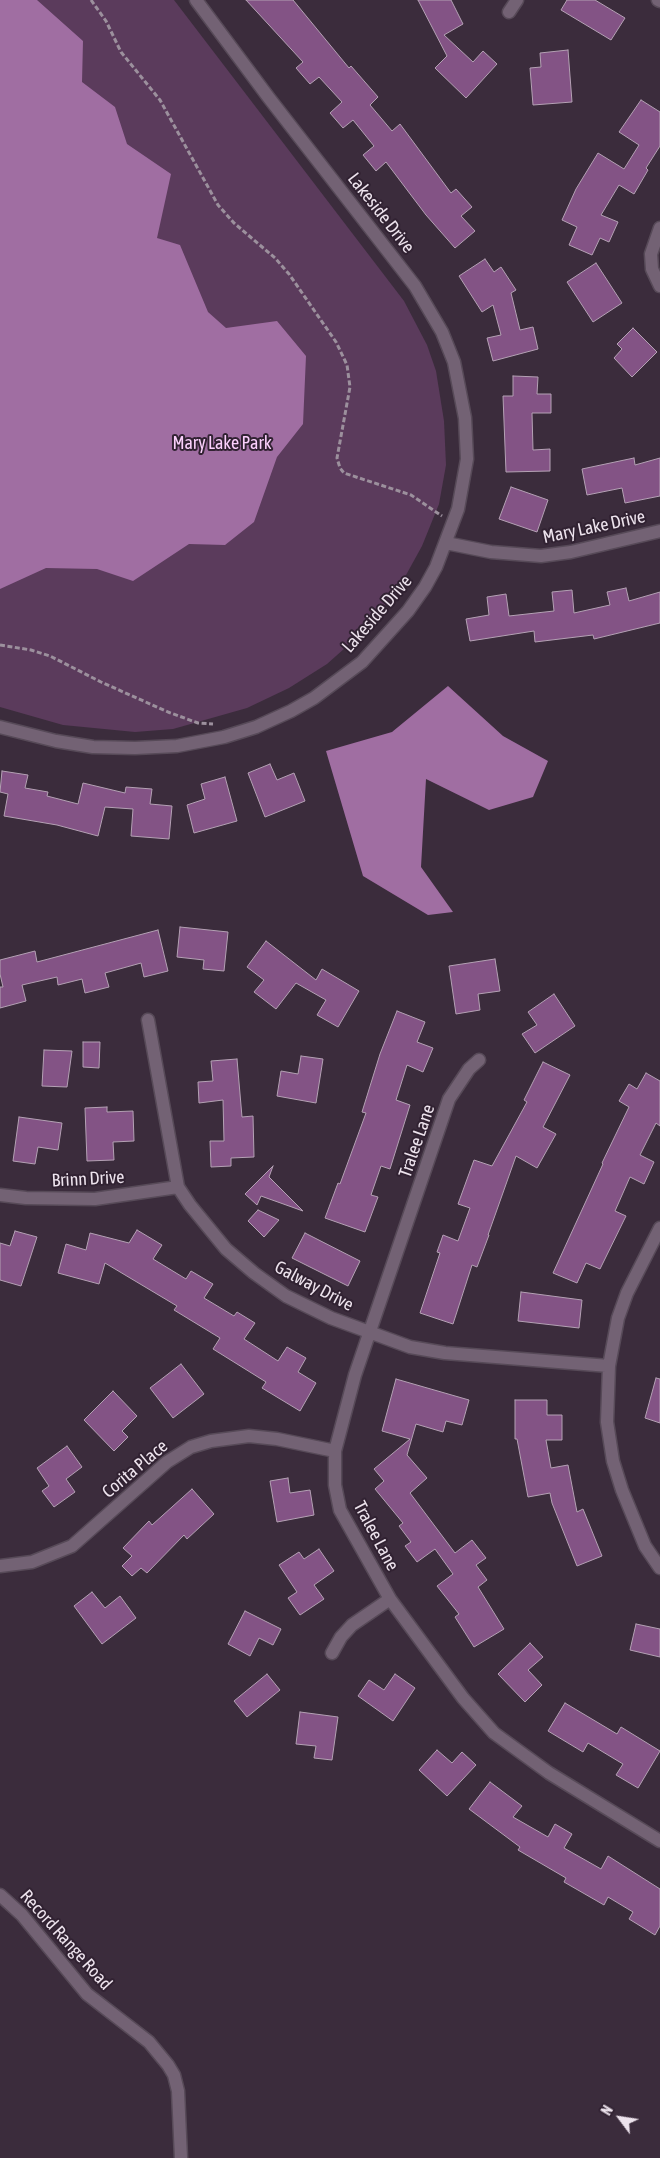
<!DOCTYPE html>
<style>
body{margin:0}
#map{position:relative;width:660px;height:2158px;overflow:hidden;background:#3b2c3c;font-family:"Asap Condensed",sans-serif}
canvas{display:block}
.north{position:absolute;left:595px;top:2093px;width:50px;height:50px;-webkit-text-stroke:4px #312232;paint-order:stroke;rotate:301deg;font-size:14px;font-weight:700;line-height:20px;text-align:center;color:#ede3ed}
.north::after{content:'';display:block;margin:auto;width:18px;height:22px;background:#ede3ed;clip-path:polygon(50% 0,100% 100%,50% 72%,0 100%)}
</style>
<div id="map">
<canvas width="660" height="2158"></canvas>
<div class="north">N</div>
</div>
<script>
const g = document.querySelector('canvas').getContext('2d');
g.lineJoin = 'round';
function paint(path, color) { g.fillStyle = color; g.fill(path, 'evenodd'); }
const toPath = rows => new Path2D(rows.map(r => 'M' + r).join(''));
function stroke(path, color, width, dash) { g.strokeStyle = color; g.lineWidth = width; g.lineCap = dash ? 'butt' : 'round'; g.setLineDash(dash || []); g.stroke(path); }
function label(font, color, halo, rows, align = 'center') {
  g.font = font + ' "Asap Condensed",sans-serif'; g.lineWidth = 4; g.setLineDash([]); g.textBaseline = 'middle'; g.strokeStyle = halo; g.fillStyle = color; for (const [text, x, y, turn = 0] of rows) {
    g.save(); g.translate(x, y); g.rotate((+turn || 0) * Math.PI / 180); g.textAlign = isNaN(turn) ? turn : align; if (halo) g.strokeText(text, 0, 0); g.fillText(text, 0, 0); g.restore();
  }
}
paint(toPath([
 [0,0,174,0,404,301,427,345,436,371,444,421,446,465,439,504,422,546,395,595,345,648,327,664,289,688,247,708,173,729,135,732,63,725,0,707]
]), '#5b3b5c');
paint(toPath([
 [0,0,37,0,83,41,82,82,115,107,127,144,171,174,157,238,180,245,208,312,226,328,277,321,306,356,303,424,277,457,254,522,225,545,189,544,133,581,97,569,46,568,0,589],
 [448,686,503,736,548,761,533,797,489,810,426,779,421,867,453,912,428,915,363,876,326,751,392,732]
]), '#a06ea2');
const building = toPath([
 [246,0,293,0,349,68,351,66,378,97,370,105,392,131,400,124,451,193,456,189,472,207,461,216,475,231,455,248,426,215,386,162,376,171,363,155,374,146,353,120,343,128,330,113,342,102,319,77,310,84,296,68,303,62,246,0],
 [418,0,451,0,463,24,444,35,473,62,483,51,497,64,466,98,435,68,447,56,418,0],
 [567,0,595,0,625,18,611,40,561,10,567,0],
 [568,50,572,102,533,105,530,68,541,67,540,53,568,50],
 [641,100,660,112,660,146,646,168,648,170,634,194,619,185,601,215,618,222,609,242,600,238,592,255,569,245,577,227,562,220,576,189,598,153,624,169,639,145,619,132,641,100],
 [485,259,494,272,501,267,516,290,511,293,520,330,533,327,538,349,493,361,487,338,501,335,493,305,482,312,459,276,485,259],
 [596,263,622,303,593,322,567,282,596,263],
 [633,328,657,352,632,377,614,358,622,349,617,344,633,328],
 [513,376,538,377,537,394,551,394,551,413,532,413,533,450,550,449,550,471,506,472,503,396,513,396,513,376],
 [634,458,635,465,660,458,660,496,625,503,622,488,587,495,582,469,634,458],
 [511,487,548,500,537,532,499,519,511,487],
 [626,588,629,601,660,592,660,623,594,639,593,635,535,642,534,631,470,641,466,619,489,615,487,597,506,594,509,616,554,611,552,592,572,590,574,613,610,605,607,592,626,588],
 [270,764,277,780,294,773,305,801,265,817,248,773,270,764],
 [2,771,28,775,25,788,48,792,47,796,78,804,83,783,125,793,126,787,152,789,150,804,172,806,169,839,131,836,133,809,105,807,98,836,57,825,4,816,8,794,0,792,2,771],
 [225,777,237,821,194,833,187,805,205,799,201,784,225,777],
 [180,927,228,932,224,971,203,969,204,960,177,957,180,927],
 [158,930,168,971,144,977,141,963,105,973,109,987,85,993,82,979,58,985,57,977,22,985,26,1001,0,1008,0,987,3,987,0,974,0,960,35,951,37,962,158,930],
 [266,941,316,980,322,969,359,991,338,1027,317,1015,326,1000,296,983,276,1009,254,992,264,980,247,967,266,941],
 [495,959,500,991,478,994,480,1010,456,1014,449,966,495,959],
 [554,994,575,1026,535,1053,522,1034,537,1025,528,1012,554,994],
 [397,1011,425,1022,417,1042,433,1048,423,1072,407,1065,396,1100,410,1105,390,1169,381,1166,371,1195,378,1197,365,1232,325,1218,338,1183,340,1184,366,1113,362,1112,380,1054,397,1011],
 [83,1042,100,1042,99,1068,83,1067,83,1042],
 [44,1050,72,1051,67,1087,42,1086,44,1050],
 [301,1056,323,1059,316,1103,277,1096,281,1071,298,1074,301,1056],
 [237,1059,242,1117,253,1116,254,1157,231,1158,231,1166,211,1167,210,1141,224,1141,223,1100,199,1103,198,1082,213,1081,211,1061,237,1059],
 [543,1062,570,1075,543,1127,556,1134,537,1168,516,1156,488,1235,489,1235,477,1267,472,1265,453,1324,420,1313,440,1253,437,1252,443,1235,458,1241,470,1208,458,1204,474,1160,492,1166,527,1102,524,1100,543,1062],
 [646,1073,660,1081,660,1126,656,1123,640,1155,654,1162,644,1184,630,1177,615,1211,626,1216,600,1269,586,1263,577,1283,553,1273,603,1164,602,1163,629,1107,619,1101,629,1084,637,1089,646,1073],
 [107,1107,107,1112,133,1111,134,1141,113,1142,114,1160,87,1161,85,1108,107,1107],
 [19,1117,62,1123,58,1150,38,1147,35,1164,13,1161,19,1117],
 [273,1166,269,1177,303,1211,261,1196,257,1205,245,1194,273,1166],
 [258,1210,279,1220,264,1237,248,1221,258,1210],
 [137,1230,162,1245,153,1259,186,1279,191,1271,213,1284,204,1298,234,1316,237,1312,255,1323,244,1339,278,1361,287,1347,306,1358,298,1372,316,1383,300,1411,262,1388,266,1382,213,1349,220,1338,174,1310,177,1306,105,1263,99,1284,58,1273,66,1244,86,1250,90,1233,129,1243,137,1230],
 [15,1231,37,1237,21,1286,0,1280,0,1243,10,1246,15,1231],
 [305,1233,360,1261,348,1286,292,1258,305,1233],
 [521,1292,582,1300,579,1328,518,1321,521,1292],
 [181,1364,204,1394,173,1418,150,1388,181,1364],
 [656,1378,660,1379,660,1423,645,1418,656,1378],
 [396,1379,469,1400,462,1425,446,1421,443,1432,416,1424,407,1455,427,1478,410,1493,455,1553,472,1540,486,1558,476,1565,487,1580,478,1587,504,1629,474,1647,455,1617,459,1614,437,1586,453,1574,435,1549,417,1562,405,1546,411,1542,399,1526,403,1523,375,1489,384,1481,374,1469,410,1439,382,1431,396,1379],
 [113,1391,137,1416,122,1431,128,1437,114,1451,84,1420,113,1391],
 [515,1400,547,1400,547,1415,562,1415,562,1440,546,1440,551,1468,568,1465,577,1512,583,1509,602,1556,577,1566,552,1503,550,1493,528,1497,517,1439,515,1439,515,1400],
 [67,1446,82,1467,66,1479,75,1492,54,1507,42,1491,49,1486,37,1468,67,1446],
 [288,1478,290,1493,310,1490,314,1515,277,1522,270,1481,288,1478],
 [192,1489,214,1514,187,1539,184,1535,147,1573,141,1568,132,1576,122,1566,132,1556,123,1548,149,1521,152,1525,192,1489],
 [319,1549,334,1571,314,1585,324,1599,300,1615,288,1598,297,1592,279,1565,299,1552,304,1559,319,1549],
 [92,1592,105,1608,120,1596,136,1618,102,1644,74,1606,92,1592],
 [245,1611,281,1629,273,1645,259,1638,250,1656,228,1644,245,1611],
 [636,1624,660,1629,660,1657,630,1650,636,1624],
 [530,1643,543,1657,528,1670,542,1685,525,1702,498,1674,530,1643],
 [267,1674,280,1690,247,1717,234,1701,267,1674],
 [395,1674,415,1688,393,1721,358,1696,369,1680,384,1690,395,1674],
 [565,1703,617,1734,621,1727,660,1751,638,1788,616,1775,623,1764,588,1743,583,1752,548,1731,565,1703],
 [300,1712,338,1717,332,1760,314,1758,316,1746,296,1744,300,1712],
 [437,1750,452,1763,462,1752,476,1765,447,1796,419,1770,437,1750],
 [490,1782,522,1806,513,1817,548,1837,555,1824,572,1834,564,1848,601,1869,608,1856,660,1889,660,1926,655,1935,629,1919,633,1912,608,1897,604,1905,564,1882,566,1878,518,1850,520,1847,469,1809,490,1782]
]);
paint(building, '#835385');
stroke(building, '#b4a1b4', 1);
const street = toPath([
 [658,0,660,1],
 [509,12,517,0],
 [660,228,651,254,652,269,660,286],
 [446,543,491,552,541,556,571,552,660,531],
 [0,727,56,741,93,747,135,748,177,746,224,737,256,727,291,711,314,698,362,662,408,611,425,587,436,567,458,509,467,459,465,418,454,362,442,332,415,286,269,98,196,0],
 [148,1020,178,1187,190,1205,226,1249,254,1273,286,1296,331,1318,410,1347,445,1353,609,1366],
 [479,1060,469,1069,449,1099,355,1375,335,1451,335,1485,340,1510,390,1599,463,1698,494,1733,549,1773,660,1841],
 [0,1195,26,1198,95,1199,178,1187],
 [660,1228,627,1293,618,1318,609,1366,607,1422,613,1461,622,1490,645,1546,660,1568],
 [0,1566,32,1562,72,1546,167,1462,191,1447,211,1441,249,1436,277,1439,335,1451],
 [332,1653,341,1637,352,1625,390,1599],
 [0,1895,22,1915,87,1994,149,2042,168,2065,174,2075,178,2091,181,2158]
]);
stroke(street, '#574a58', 15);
stroke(toPath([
 [91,0,106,21,121,52,160,100,218,205,234,223,275,258,289,274,336,342,347,365,350,387,337,458,340,468,344,473,411,495,442,516],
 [0,645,31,650,50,656,101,682,168,712,198,723,213,724]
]), '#9c909d', 3, [5, 2.5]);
stroke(street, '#736274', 12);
label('18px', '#ede3ed', '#312232', [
 ["Lakeside Drive",381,213,52],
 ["Mary Lake Drive",594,527,-12],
 ["Lakeside Drive",377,614,-49],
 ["Tralee Lane",417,1141,-71],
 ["Brinn Drive",88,1179,-3],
 ["Galway Drive",314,1286,28],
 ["Corita Place",135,1469,-40],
 ["Tralee Lane",376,1536,62],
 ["Record Range Road",66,1940,48]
]);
label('18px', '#fbd0fc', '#312232', [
 ["Mary Lake Park",222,443]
]);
</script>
